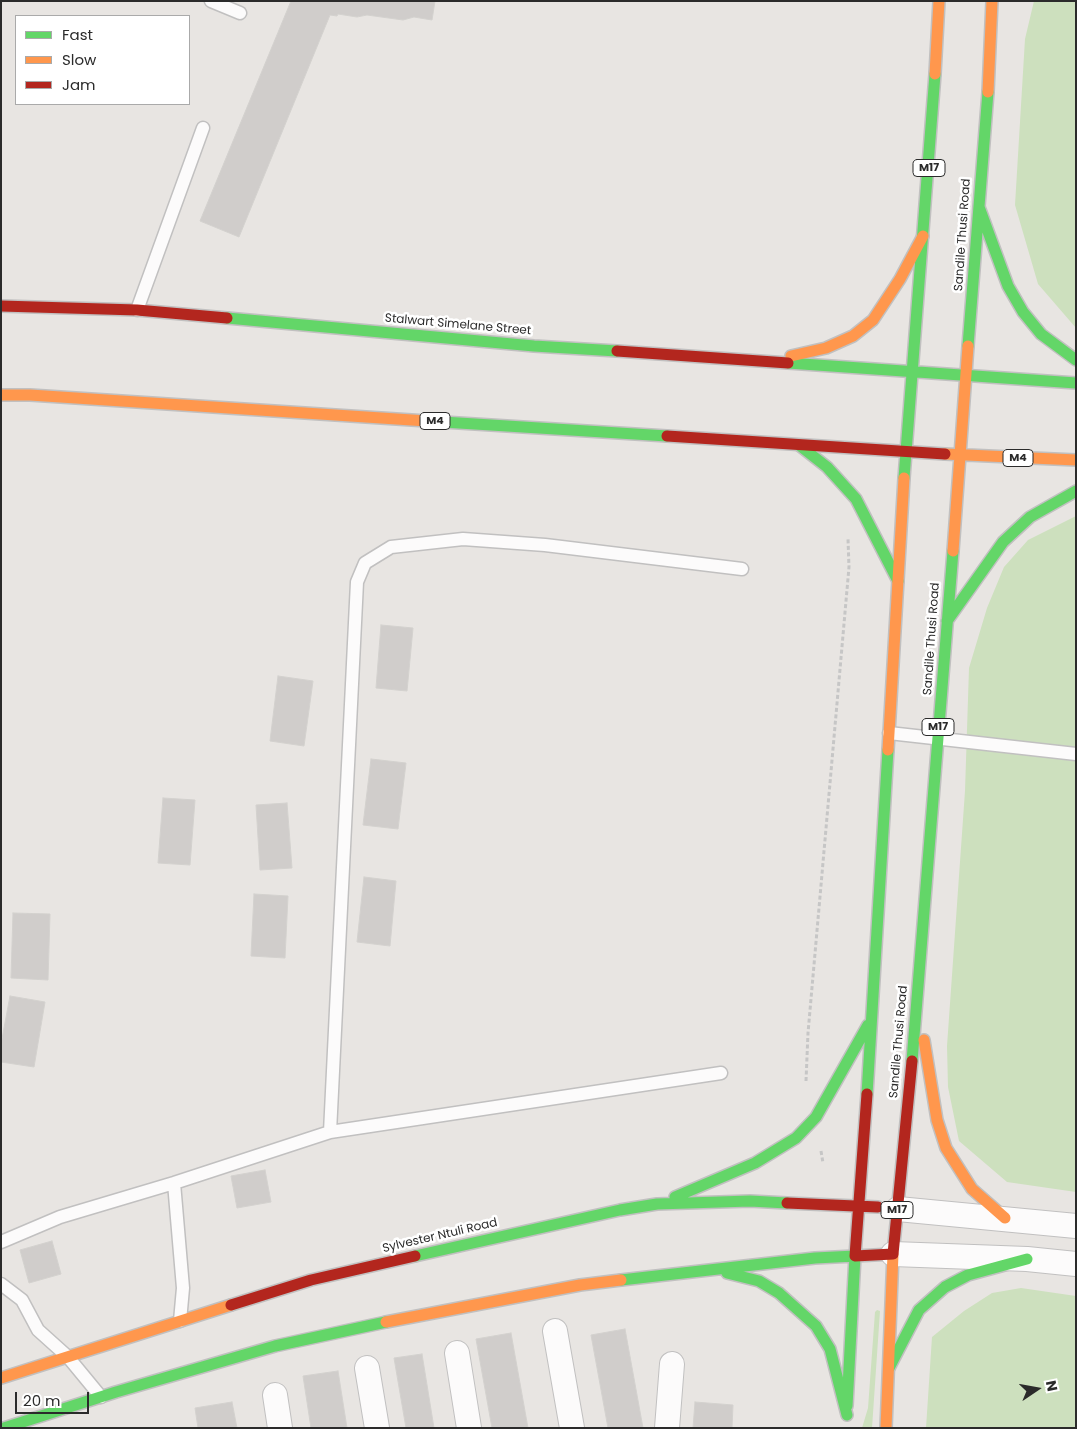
<!DOCTYPE html>
<html>
<head>
<meta charset="utf-8">
<style>
  body { margin:0 }
  #map { position:relative; width:1077px; height:1429px; overflow:hidden; background:#e8e5e2; font-family:Poppins,sans-serif }
  canvas { display:block }
  .frame { position:absolute; inset:0; border:2px solid #2b2b2b; pointer-events:none }
  .legend { position:absolute; left:15px; top:15px; width:175px; height:90px; box-sizing:border-box; background:#fff; border:1px solid #aaa; margin:0; padding:6px 9px; list-style:none; font-size:15px; color:#2b2b2b }
  .legend li { display:flex; align-items:center; gap:10px; height:25px }
  .legend b { width:25px; border:1px solid #aaa }
  .north { position:absolute; left:1012px; top:1364px; width:50px; height:50px; -webkit-text-stroke:4px #fff; paint-order:stroke; rotate:78deg; font-size:14px; font-weight:700; line-height:20px; text-align:center; color:#2b2b2b }
  .north::after { content:''; display:block; margin:auto; width:18px; height:22px; background:#2b2b2b; clip-path:polygon(50% 0,100% 100%,50% 72%,0 100%) }
  .scale { position:absolute; left:15px; top:1392px; width:74px; height:22px; box-sizing:border-box; border:2px solid #2b2b2b; border-top:0; padding-left:6px; font-size:15px; line-height:18px; white-space:nowrap; color:#2b2b2b; -webkit-text-stroke:4px #fff; paint-order:stroke }
</style>
</head>
<body>
<div id="map">
<canvas width="1077" height="1429"></canvas>
<div class="frame"></div>
<ul class="legend">
<li><b style="height:6px;background:#63d668"></b>Fast</li>
<li><b style="height:6px;background:#ff974d"></b>Slow</li>
<li><b style="height:6px;background:#b3261e"></b>Jam</li>
</ul>
<div class="north">N</div>
<div class="scale">20 m</div>
</div>
<script>
const g = document.querySelector('canvas').getContext('2d');
g.lineJoin = 'round';
function paint(path, color) {
  g.fillStyle = color;
  g.fill(path, 'evenodd');
}
function shape(rows) {
  const path = new Path2D();
  for (const r of rows) {
    path.moveTo(r[0], r[1]);
    for (let i = 2; i < r.length; i += 2) path.lineTo(r[i], r[i + 1]);
  }
  return path;
}
function strokePath(path, color, width, dash) {
  g.strokeStyle = color;
  g.lineWidth = width;
  g.lineCap = dash ? 'butt' : 'round';
  g.setLineDash(dash || []);
  g.stroke(path);
}
function write(font, color, halo, rows, align = 'center') {
  g.font = font + ' Poppins,sans-serif';
  g.lineWidth = 5;
  g.setLineDash([]);
  g.textBaseline = 'middle';
  g.strokeStyle = halo;
  g.fillStyle = color;
  for (const [text, x, y, turn = 0] of rows) {
    g.save();
    g.translate(x, y);
    g.rotate((+turn || 0) * Math.PI / 180);
    g.textAlign = isNaN(turn) ? turn : align;
    if (halo) g.strokeText(text, 0, 0);
    g.fillText(text, 0, 0);
    g.restore();
  }
}
const green = shape([
  [1034,1,1076,1,1076,328,1038,284,1015,205,1025,39],
  [1076,516,1076,1192,1007,1182,959,1141,948,1087,947,1046,965,791,969,668,987,608,1004,567,1028,540],
  [1021,1288,1076,1296,1076,1428,926,1428,932,1337,964,1311,992,1293],
  [877,1310,880,1311,872,1428,862,1428,868,1408,875,1312]
]);
const building = shape([
  [291,1,435,1,432,20,414,17,403,20,367,15,357,17,338,14,337,16,330,15,239,237,200,221,291,1],
  [381,625,413,628,407,691,376,688,381,625],
  [278,676,313,681,304,746,270,741,278,676],
  [371,759,406,763,398,829,363,825,371,759],
  [163,798,195,800,190,865,158,863,163,798],
  [287,803,292,868,260,870,256,805,287,803],
  [364,877,396,881,390,946,357,942,364,877],
  [254,894,288,896,285,958,251,956,254,894],
  [13,913,50,914,48,980,11,978,13,913],
  [10,996,45,1002,34,1067,1,1062,1,1044,10,996],
  [265,1170,271,1202,237,1208,231,1176,265,1170],
  [52,1241,61,1274,29,1283,20,1250,52,1241],
  [625,1329,643,1428,608,1428,591,1335,625,1329],
  [511,1333,528,1428,492,1428,476,1339,511,1333],
  [422,1354,434,1428,406,1428,394,1358,422,1354],
  [338,1371,347,1428,311,1428,303,1376,338,1371],
  [232,1402,237,1428,198,1428,195,1408,232,1402],
  [695,1402,733,1405,732,1428,693,1428,695,1402]
]);
const path = shape([
  [806,1081,808,1033,849,567,848,539],
  [821,1151,823,1163]
]);
const lane = shape([
  [211,1,240,13],
  [137,310,203,128],
  [889,733,1076,754],
  [330,1132,357,582,365,563,391,547,463,539,545,545,742,569],
  [174,1183,183,1288,180,1321],
  [1,1242,60,1217,174,1183,330,1132,721,1073],
  [1,1284,22,1300,38,1330,68,1357,101,1397]
]);
const street = shape([
  [898,1209,1076,1226],
  [893,1254,1027,1259,1076,1264],
  [555,1331,572,1428],
  [457,1353,469,1428],
  [367,1368,377,1428],
  [275,1395,280,1428],
  [667,1428,672,1364]
]);
const fast = shape([
  [979,207,1008,286,1023,312,1041,334,1076,360],
  [227,318,534,346,617,351],
  [968,346,988,92],
  [788,363,1076,383],
  [427,421,667,436],
  [799,445,827,467,856,499,898,581],
  [904,478,935,74],
  [947,621,1003,542,1030,517,1076,491],
  [912,1061,953,551],
  [867,1094,888,750],
  [675,1197,755,1163,796,1138,816,1117,868,1025],
  [415,1256,620,1210,657,1204,750,1201,787,1203],
  [727,1273,759,1281,779,1293,816,1326,830,1349,847,1415],
  [621,1280,815,1258,855,1256],
  [889,1368,919,1310,945,1287,968,1275,1027,1259],
  [847,1406,855,1256],
  [4,1428,116,1392,275,1346,386,1322]
]);
const slow = shape([
  [935,74,939,1],
  [988,92,992,1],
  [791,356,826,348,853,336,873,320,900,279,923,236],
  [1,395,30,395,427,421],
  [945,454,1076,460],
  [953,551,968,346],
  [888,750,904,478],
  [924,1040,937,1120,946,1148,972,1189,1005,1218],
  [386,1322,580,1285,621,1280],
  [1,1378,231,1305],
  [886,1428,893,1254]
]);
const jam = shape([
  [1,306,137,310,227,318],
  [617,351,788,363],
  [667,436,945,454],
  [787,1203,878,1207],
  [855,1256,867,1094],
  [855,1256,893,1254,912,1061],
  [231,1305,311,1280,415,1256]
]);
const shields = [
  [929,168,32],
  [435,421,30],
  [1018,458,30],
  [938,727,32],
  [897,1210,32]
];
const shieldNames = [
  ["M17",929,168],
  ["M4",435,421],
  ["M4",1018,458],
  ["M17",938,727],
  ["M17",897,1210]
];
const streetNames = [
  ["Sandile Thusi Road",963,235,-86],
  ["Stalwart Simelane Street",458,325,5],
  ["Sandile Thusi Road",932,639,-86],
  ["Sandile Thusi Road",899,1042,-85],
  ["Sylvester Ntuli Road",440,1236,-13]
];
paint(green, '#cde0be');
paint(building, '#d0cdcb');
strokePath(building, '#d3d1ce', 1);
strokePath(lane, '#c1c0c0', 15);
strokePath(street, '#c1c0c0', 26);
strokePath(fast, '#c1c0c0', 14);
strokePath(slow, '#c1c0c0', 14);
strokePath(jam, '#c1c0c0', 14);
strokePath(path, '#c6c6c6', 3, [4, 2.5]);
strokePath(lane, '#fcfbfb', 12);
strokePath(street, '#fcfbfb', 24);
strokePath(fast, '#63d668', 11);
strokePath(slow, '#ff974d', 11);
strokePath(jam, '#b3261e', 11);
for (const [x, y, w] of shields) {
  const box = new Path2D();
  box.roundRect(x - w / 2, y - 8.5, w, 17, 4);
  g.fillStyle = '#fff';
  g.fill(box);
  strokePath(box, '#2b2b2b', 1);
}
write('bold 11px', '#2b2b2b', null, shieldNames);
write('12px', '#2b2b2b', '#fff', streetNames);
</script>
</body>
</html>
